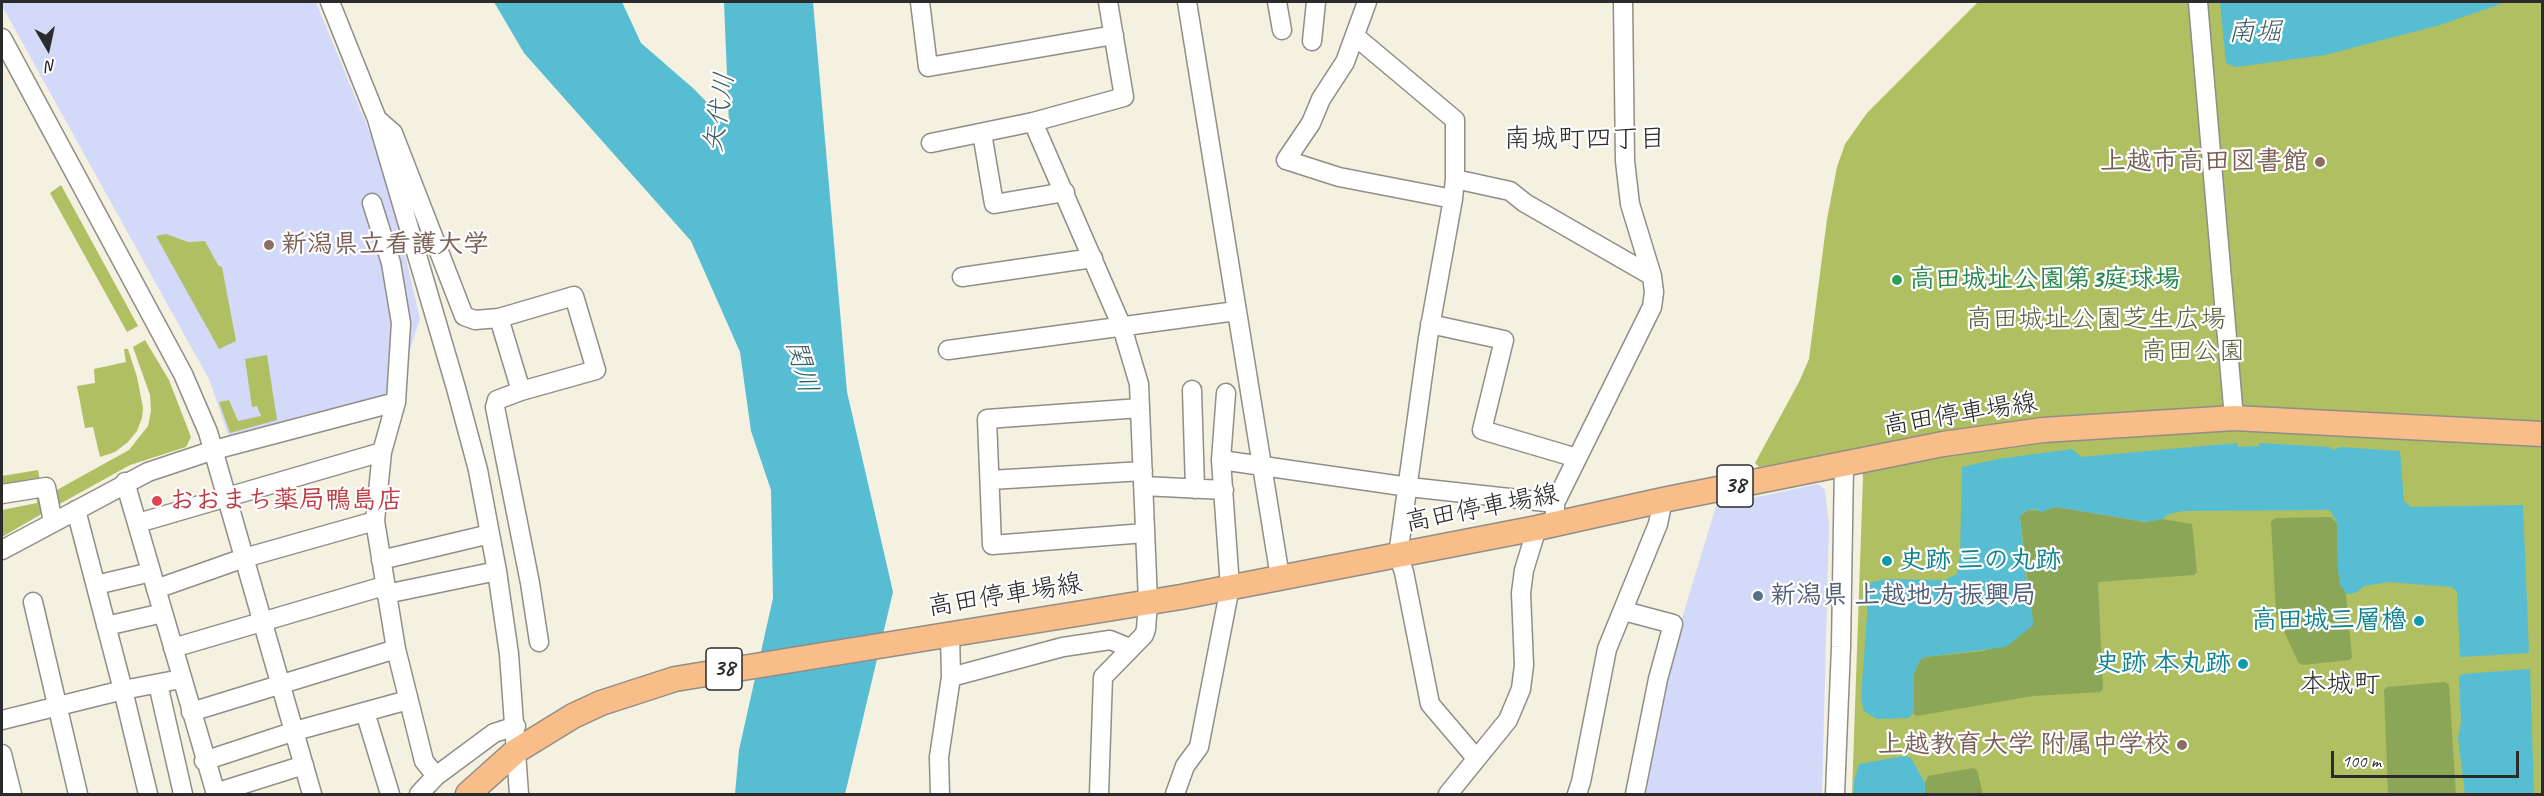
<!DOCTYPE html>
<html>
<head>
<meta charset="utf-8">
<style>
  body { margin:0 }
  #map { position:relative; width:2544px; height:796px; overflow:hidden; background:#f4f1e1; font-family:Caveat,sans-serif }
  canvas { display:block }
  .frame { position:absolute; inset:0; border:3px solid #2b2b2b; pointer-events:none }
  .north { position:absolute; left:18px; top:18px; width:60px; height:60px; -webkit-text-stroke:4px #fff; paint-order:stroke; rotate:171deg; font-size:16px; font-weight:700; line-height:24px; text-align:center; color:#2b2b2b }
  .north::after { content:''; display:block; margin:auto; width:21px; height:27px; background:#2b2b2b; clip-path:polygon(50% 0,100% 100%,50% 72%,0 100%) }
  .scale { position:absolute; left:2331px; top:751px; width:188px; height:27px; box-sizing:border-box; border:3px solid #2b2b2b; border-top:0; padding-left:8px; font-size:18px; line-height:21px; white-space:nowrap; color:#2b2b2b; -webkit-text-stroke:4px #fff; paint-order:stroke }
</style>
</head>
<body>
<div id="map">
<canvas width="2544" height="796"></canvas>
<div class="frame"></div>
<div class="north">N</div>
<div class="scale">100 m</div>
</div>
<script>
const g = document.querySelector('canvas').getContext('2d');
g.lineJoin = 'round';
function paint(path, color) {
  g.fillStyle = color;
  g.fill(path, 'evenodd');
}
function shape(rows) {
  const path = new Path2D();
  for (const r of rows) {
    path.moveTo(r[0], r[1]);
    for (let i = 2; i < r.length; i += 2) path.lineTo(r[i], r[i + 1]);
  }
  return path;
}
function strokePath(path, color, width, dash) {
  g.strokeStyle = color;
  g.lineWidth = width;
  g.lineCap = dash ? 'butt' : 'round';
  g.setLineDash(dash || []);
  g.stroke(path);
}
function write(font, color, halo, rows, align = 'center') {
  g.font = font + ' Caveat,"Klee One",sans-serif';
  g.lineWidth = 4.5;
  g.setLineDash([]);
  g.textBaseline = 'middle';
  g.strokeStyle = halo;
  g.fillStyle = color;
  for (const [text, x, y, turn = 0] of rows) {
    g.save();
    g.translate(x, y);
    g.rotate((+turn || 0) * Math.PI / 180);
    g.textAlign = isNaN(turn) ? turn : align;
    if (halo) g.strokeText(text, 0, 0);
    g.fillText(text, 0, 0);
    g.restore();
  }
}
const built = shape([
  [2,2,316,2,386,172,420,319,394,398,229,438,210,381,2,6],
  [1818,484,1825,490,1829,525,1822,794,1640,794,1667,668,1716,506]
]);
const green = shape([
  [1978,2,2542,2,2542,794,1852,794,1863,477,1857,449,1759,467,1755,463,1799,382,1809,359,1827,219,1837,167,1845,144,1867,113],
  [61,185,138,326,127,332,50,193],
  [166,234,188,242,205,241,218,265,222,267,236,341,219,349,156,236],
  [145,340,169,380,191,437,186,447,130,465,56,506,55,491,129,450,148,426,151,411,150,395,133,347],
  [124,349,128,349,137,377,143,408,142,418,137,431,128,442,115,452,100,457,93,427,85,428,77,386,95,383,94,369,126,362],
  [267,355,277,420,230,433,219,402,229,400,238,421,261,416,257,406,252,407,245,359],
  [38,470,40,480,2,487,2,476],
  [36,494,41,495,45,512,2,537,2,510,37,503]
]);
const forest = shape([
  [2056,507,2144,522,2163,519,2192,524,2197,572,2194,575,2098,582,2103,689,2100,692,2033,696,1917,716,1913,714,1914,674,1920,660,1925,657,1984,651,2033,624,2020,516,2028,510,2044,511],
  [2331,517,2337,523,2338,571,2346,594,2352,657,2350,660,2302,665,2298,662,2276,614,2271,522,2275,518],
  [2445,682,2449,685,2456,794,2388,794,2384,690,2387,687],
  [1973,768,1977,770,1983,794,1925,794,1925,783,1928,776]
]);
const water = shape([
  [494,2,622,2,641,43,694,89,729,125,724,2,813,2,847,392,893,592,845,794,735,794,739,750,773,598,771,490,751,431,740,352,691,241,524,53],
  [2220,2,2506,2,2440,25,2325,55,2236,67,2226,63],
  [2237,443,2238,447,2259,446,2259,443,2329,447,2334,450,2340,447,2400,451,2404,501,2411,507,2523,505,2529,653,2460,657,2457,592,2452,587,2389,582,2364,586,2355,593,2346,594,2340,584,2338,571,2337,523,2330,510,2184,511,2168,514,2163,519,2146,522,2056,507,2041,512,2035,509,2025,511,2020,517,2029,602,2034,622,2032,626,2006,647,1925,657,1920,660,1914,674,1914,711,1909,718,1877,719,1864,711,1861,699,1869,586,1872,582,1888,579,1944,580,1957,574,1960,555,1962,467,1998,459,2072,449,2081,457],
  [2530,669,2534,794,2465,794,2458,738,2461,722,2459,676,2462,674],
  [1905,756,1911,758,1925,783,1925,794,1854,794,1854,781,1859,764]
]);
const minor = shape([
  [330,2,377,119,456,388,478,470,490,534],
  [920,2,928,67,1114,35],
  [1187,2,1280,577],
  [1277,2,1282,30],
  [1367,2,1345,62,1321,99,1311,123,1286,160,1339,177,1453,199],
  [2198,2,2234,418],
  [1355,36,1455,120,1455,179,1453,199,1428,338,1398,555,1404,572,1430,704,1476,758],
  [2,38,183,374,208,432,312,794],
  [1312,41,1316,2],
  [377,119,393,133,464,316,475,320,499,318,574,296,596,370,521,391,499,318],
  [1033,122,1122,327,1139,384,1148,602,1146,629,1144,635,1103,677,1099,794],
  [982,133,994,204,1065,192],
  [931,143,1033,122,1124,97,1108,2],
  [1455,179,1510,191,1525,203,1652,276],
  [372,203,391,263,401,323,396,402,382,452,375,521,396,649,424,761,436,776,494,733,516,726],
  [962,277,1093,258],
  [1430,324,1504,340,1482,430,1577,458],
  [948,350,1236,311],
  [1192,390,1195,489],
  [521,391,497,400,495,407,530,583,539,642],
  [1140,408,987,419,992,545,1145,533],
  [1221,460,1409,487,1555,503],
  [990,480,1143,471],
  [125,482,216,794],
  [1143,486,1224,490],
  [2,494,46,487,53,522],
  [76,510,123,690,181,679],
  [138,523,382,452],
  [1555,524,1555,503,1652,307,1654,292,1652,276,1630,204,1625,161,1623,2],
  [2,550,148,472,214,450,396,402],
  [381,560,490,534,497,571],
  [96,585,151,572],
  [156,589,244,558,375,521],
  [386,594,497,571,509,654,519,794],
  [33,602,78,794],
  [1624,611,1673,624,1658,679,1635,794],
  [106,626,163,613],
  [173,648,384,586],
  [951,677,1063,647,1110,640,1130,648],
  [158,684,183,794],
  [191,712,396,649],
  [365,712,390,794],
  [2,720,123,690,148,794],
  [2,754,12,794],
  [204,761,295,731,408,700],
  [215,793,304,765],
  [419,794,436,776],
  [940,794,939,757,951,677,950,634],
  [1175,794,1185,766,1199,747,1230,587,1221,460,1226,393],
  [1448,794,1508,720,1521,689,1524,665,1521,593,1524,570,1537,528],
  [1577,794,1581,782,1607,649,1658,524,1663,500],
  [1835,794,1841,647,1844,464]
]);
const major = shape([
  [468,794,516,751,573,716,601,703,675,679,1181,597,1537,528,1663,500,1943,444,2043,430,2234,418,2542,434]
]);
const markers = [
  [2320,162,6,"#8d6e63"],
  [269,245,6,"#8d6e63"],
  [1897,280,6,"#2e9e5b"],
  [157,501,6,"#e0444e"],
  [1887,561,6,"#0f9aa8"],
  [1758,596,6,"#5c6f8a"],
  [2419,621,6,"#0f9aa8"],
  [2243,664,6,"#0f9aa8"],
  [2182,745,6,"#8d6e63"]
];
const shields = [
  [1735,486,36],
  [724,669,36]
];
const shieldNames = [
  ["38",1735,486],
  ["38",724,669]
];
const educationNames = [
  ["上越市高田図書館",2308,162],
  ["新潟県立看護大学",281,245,"left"],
  ["上越教育大学 附属中学校",2170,745]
];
const leisureNames = [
  ["高田城址公園第3庭球場",1909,280]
];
const parkNames = [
  ["高田城址公園芝生広場",2096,320],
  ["高田公園",2193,352]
];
const streetNames = [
  ["高田停車場線",1960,415,-9],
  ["高田停車場線",1482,509,-11],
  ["高田停車場線",1005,596,-9]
];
const healthNames = [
  ["おおまち薬局鴨島店",169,501]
];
const cultureNames = [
  ["史跡 三の丸跡",1899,561,"left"],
  ["高田城三層櫓",2407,621],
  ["史跡 本丸跡",2231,664]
];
const serviceNames = [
  ["新潟県 上越地方振興局",1770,596]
];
const waterNames = [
  ["南堀",2255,33],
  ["矢代川",720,113,-81],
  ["関川",801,367,75]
];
const neighbourhoodNames = [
  ["南城町四丁目",1585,140],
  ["本城町",2340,685]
];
paint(built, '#d2d9f9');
paint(green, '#b0bf61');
paint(forest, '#8ca657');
paint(water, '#56bdd3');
strokePath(minor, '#908e86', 21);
strokePath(major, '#908e86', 27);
strokePath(minor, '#fff', 18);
strokePath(major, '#f8bd89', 24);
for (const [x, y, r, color] of markers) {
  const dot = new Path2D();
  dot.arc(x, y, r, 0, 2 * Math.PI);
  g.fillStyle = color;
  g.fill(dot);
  strokePath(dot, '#fff', 2);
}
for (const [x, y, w] of shields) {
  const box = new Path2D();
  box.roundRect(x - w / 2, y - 21, w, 42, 4.5);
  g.fillStyle = '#fff';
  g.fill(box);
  strokePath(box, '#2b2b2b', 1.5);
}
write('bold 24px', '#2b2b2b', null, shieldNames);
write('bold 26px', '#785e54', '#fff', educationNames, 'right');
write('bold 26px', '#27864d', '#fff', leisureNames, 'left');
write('26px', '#5a5f3e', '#fff', parkNames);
write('26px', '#2b2b2b', '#fff', streetNames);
write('bold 26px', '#be3a42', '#fff', healthNames, 'left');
write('bold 26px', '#0d838f', '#fff', cultureNames, 'right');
write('bold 26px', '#4e5e75', '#fff', serviceNames, 'left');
write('italic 27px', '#3a5e66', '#fff', waterNames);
write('27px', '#2b2b2b', '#fff', neighbourhoodNames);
</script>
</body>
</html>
